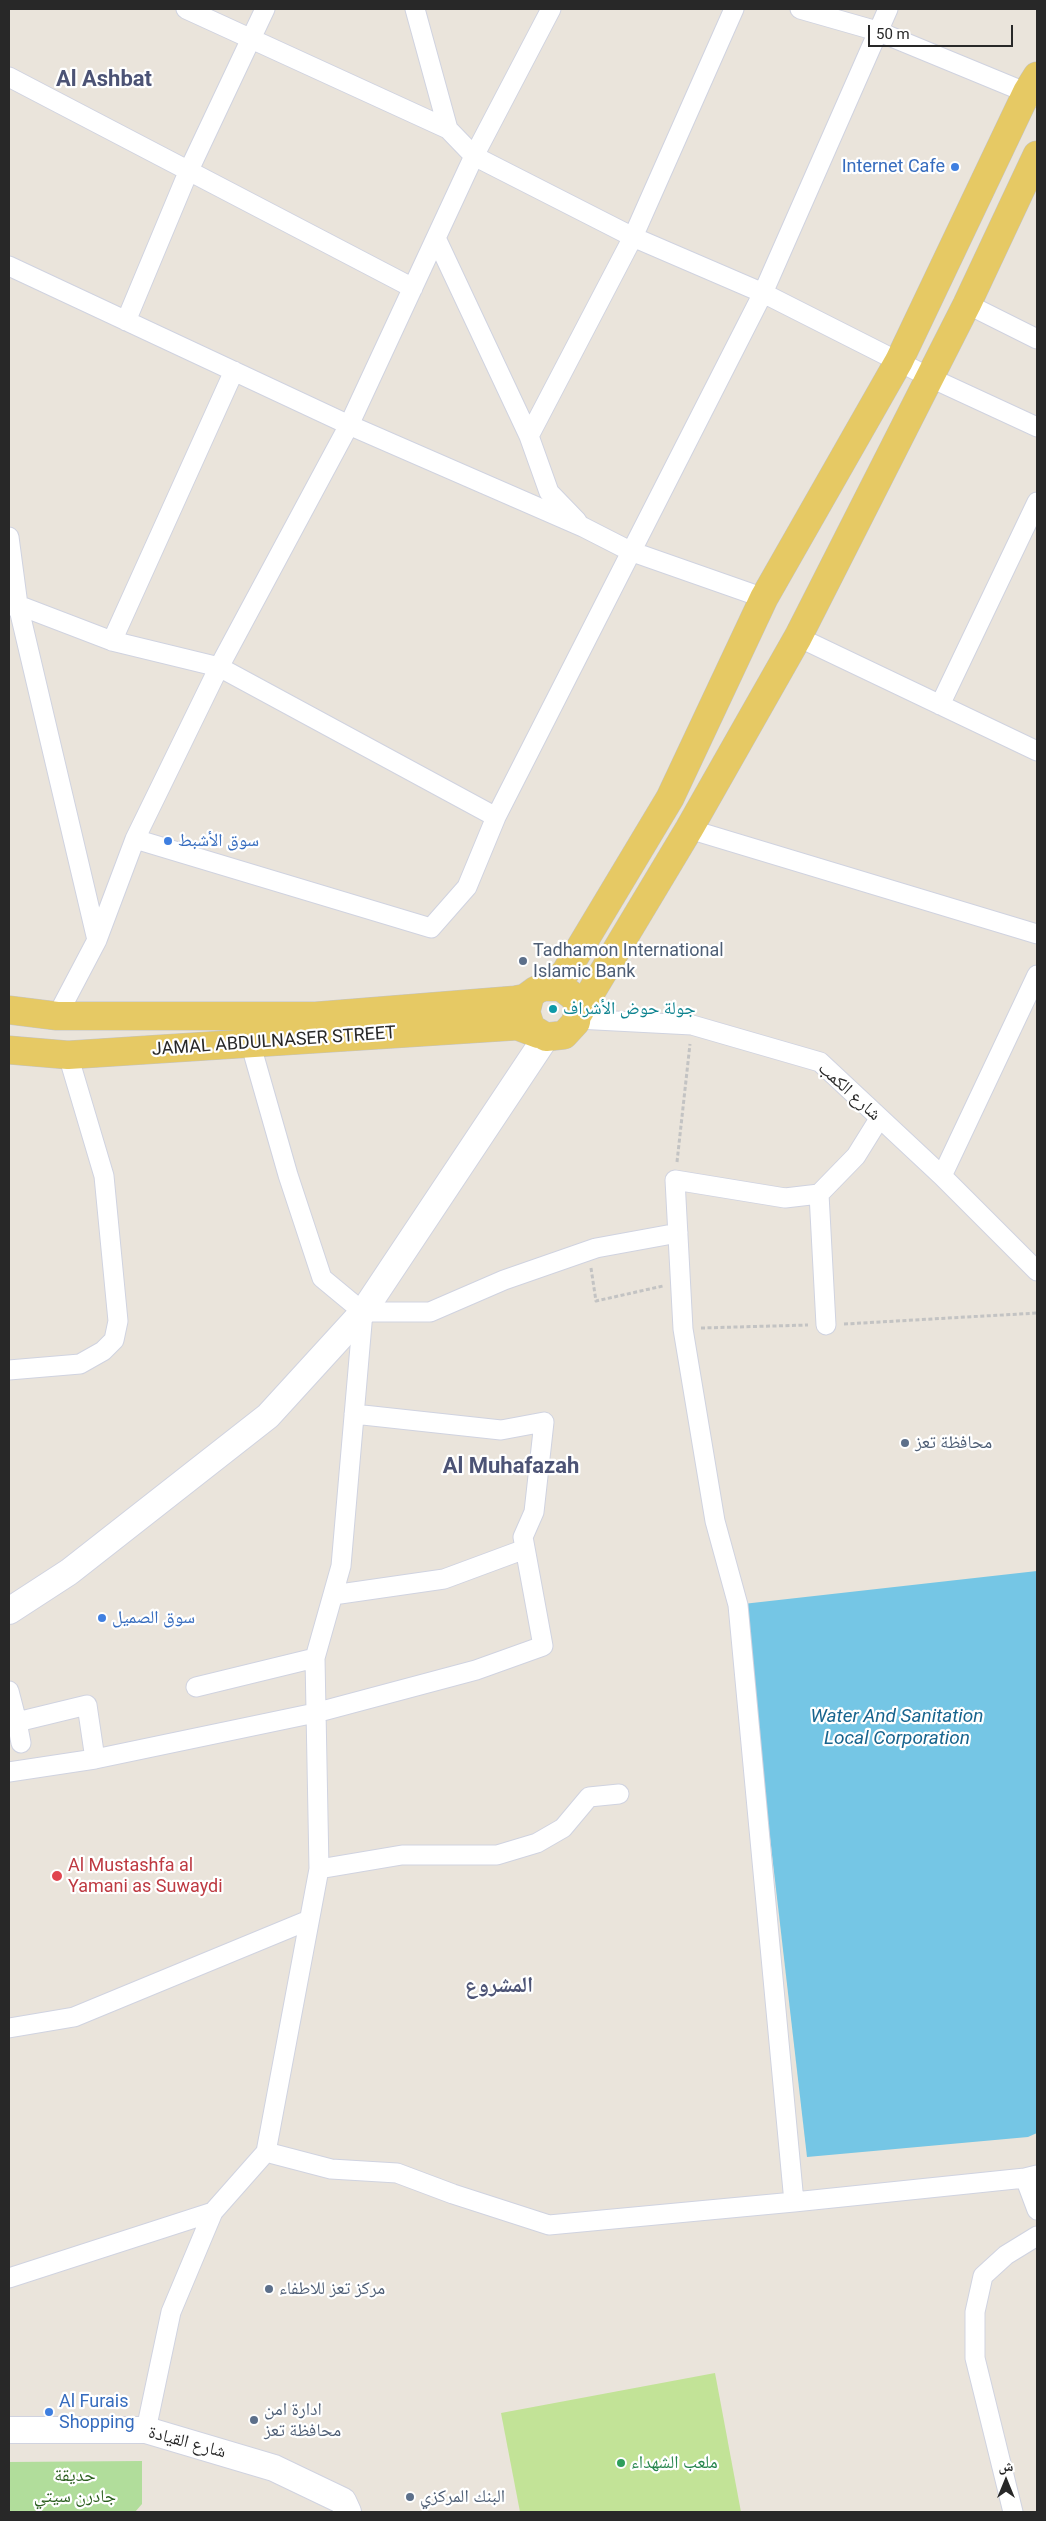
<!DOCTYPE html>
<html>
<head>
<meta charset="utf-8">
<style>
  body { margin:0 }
  #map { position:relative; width:1046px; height:2521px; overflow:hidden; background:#eae4db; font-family:Roboto,"Noto Naskh Arabic",sans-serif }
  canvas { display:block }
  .frame { position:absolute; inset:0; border:10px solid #282828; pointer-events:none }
  .north { position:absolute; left:981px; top:2456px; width:50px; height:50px; -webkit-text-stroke:4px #fff; paint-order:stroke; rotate:0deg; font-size:14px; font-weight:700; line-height:20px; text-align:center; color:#282828 }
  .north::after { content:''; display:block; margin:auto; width:18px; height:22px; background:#282828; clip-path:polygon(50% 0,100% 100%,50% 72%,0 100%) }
  .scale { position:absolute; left:868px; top:25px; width:145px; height:22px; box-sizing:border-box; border:2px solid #282828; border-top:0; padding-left:6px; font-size:15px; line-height:18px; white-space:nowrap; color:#282828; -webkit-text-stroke:4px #fff; paint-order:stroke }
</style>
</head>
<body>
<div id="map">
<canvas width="1046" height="2521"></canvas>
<div class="frame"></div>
<div class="north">ش</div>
<div class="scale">50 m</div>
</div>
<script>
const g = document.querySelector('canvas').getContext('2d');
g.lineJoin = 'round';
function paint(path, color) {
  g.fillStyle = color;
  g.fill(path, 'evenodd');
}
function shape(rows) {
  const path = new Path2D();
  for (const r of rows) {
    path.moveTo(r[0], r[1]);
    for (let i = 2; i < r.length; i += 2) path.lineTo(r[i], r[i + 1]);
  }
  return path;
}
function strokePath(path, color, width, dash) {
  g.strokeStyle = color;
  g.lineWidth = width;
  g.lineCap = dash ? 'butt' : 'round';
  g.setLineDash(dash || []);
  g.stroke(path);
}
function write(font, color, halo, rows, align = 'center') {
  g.font = font + ' Roboto,"Noto Naskh Arabic",sans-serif';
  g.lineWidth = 4.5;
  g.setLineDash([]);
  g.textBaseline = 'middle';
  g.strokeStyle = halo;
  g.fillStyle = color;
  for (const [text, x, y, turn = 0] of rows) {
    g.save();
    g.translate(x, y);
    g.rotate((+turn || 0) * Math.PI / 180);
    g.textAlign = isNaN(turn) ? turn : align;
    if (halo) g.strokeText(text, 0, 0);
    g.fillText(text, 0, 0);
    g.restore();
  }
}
const green = shape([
  [142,2461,142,2504,135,2512,9,2512,9,2462]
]);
const pitch = shape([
  [715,2373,741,2512,520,2512,501,2413]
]);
const water = shape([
  [1037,1571,1037,2133,1028,2137,807,2157,743,1604]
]);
const path = shape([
  [677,1162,690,1044],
  [591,1268,596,1301,663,1286],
  [844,1324,1037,1313],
  [701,1328,808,1325]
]);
const street = shape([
  [186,9,448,129,474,156,633,237,763,293,931,378,1037,427],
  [415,9,448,129],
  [800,9,877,31,1037,97],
  [9,77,413,288],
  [436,238,529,436,549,492,577,521],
  [9,266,349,425,583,527,630,551,764,598],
  [967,304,1037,339],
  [126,321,189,170,265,9],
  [529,436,633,237,734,9],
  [9,537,18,605,97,940],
  [9,606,18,605,112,641,219,667,496,817],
  [798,637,1037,751],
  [112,641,234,371],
  [940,705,1037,502],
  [689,829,1037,934],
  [135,839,431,928,467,887,496,817,763,293,888,9],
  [57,1016,97,940,135,839,219,667,349,425,474,156,551,9],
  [577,1019,692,1025,820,1062,942,1176,1037,1271],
  [250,1042,288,1175,322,1278,363,1312,430,1312,504,1280,596,1248,678,1233],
  [942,1176,1037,975],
  [819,1194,826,1325],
  [9,1370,80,1364,103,1351,114,1340,118,1321,104,1176,68,1055],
  [333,1595,444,1579,525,1549],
  [196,1687,315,1658],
  [9,1691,17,1722,87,1705,95,1759],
  [17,1722,21,1743],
  [9,1772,95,1759,315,1713,476,1670,543,1646,523,1537,534,1512,544,1422,501,1430,354,1414],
  [319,1869,402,1855,497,1855,537,1843,563,1828,589,1797,619,1794],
  [9,2028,74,2017,309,1920],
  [266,2152,331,2169,397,2173,453,2194,549,2225,794,2202,1025,2178,1037,2175],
  [1025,2178,1037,2210],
  [794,2202,738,1605,715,1521,683,1329,675,1180,785,1198,819,1194,856,1156,879,1119],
  [9,2278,213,2212],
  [146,2430,171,2312,213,2212,266,2152,319,1869,315,1658,341,1566,363,1312],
  [1013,2512,975,2358,975,2312,983,2276,1006,2255,1037,2236]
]);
const secondary = shape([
  [9,1611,69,1572,268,1416,363,1312,546,1037],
  [9,2430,146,2430,274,2468,343,2501,348,2512]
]);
const primary = shape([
  [544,987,561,987,574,997,578,1005,576,1022,564,1035,546,1037,531,1028,526,1012,530,996,536,990,544,987,555,981,565,973,670,798,764,598,899,361,1027,92,1037,76],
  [9,1010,57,1016,316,1016,515,1000,525,998,536,990],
  [578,1014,689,829,798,637,967,304,1037,155],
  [9,1050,68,1055,517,1026,538,1034]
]);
const markers = [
  [955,167,5,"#3f7fe0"],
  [168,841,5,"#3f7fe0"],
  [523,961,5,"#5c6f8a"],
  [553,1009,5,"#0f9aa8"],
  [905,1443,5,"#5c6f8a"],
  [102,1618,5,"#3f7fe0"],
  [57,1876,6,"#e0444e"],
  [269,2289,5,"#5c6f8a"],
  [49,2412,5,"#3f7fe0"],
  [254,2420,5,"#5c6f8a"],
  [621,2463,5,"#2e9e5b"],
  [410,2497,5,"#5c6f8a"]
];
const shopNames = [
  ["Internet Cafe",945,167,"right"],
  ["سوق الأشبط",178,841],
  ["سوق الصميل",112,1618],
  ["Al Furais",59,2402],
  ["Shopping",59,2423]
];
const serviceNames = [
  ["Tadhamon International",533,951],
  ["Islamic Bank",533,972],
  ["محافظة تعز",915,1443],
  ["مركز تعز للاطفاء",279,2289],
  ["ادارة امن",264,2410],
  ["محافظة تعز",264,2431],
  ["البنك المركزي",420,2497]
];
const cultureNames = [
  ["جولة حوض الأشراف",563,1009]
];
const streetNames = [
  ["JAMAL ABDULNASER STREET",274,1042,-4],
  ["شارع الكمب",849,1092,42],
  ["شارع القيادة",187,2443,15]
];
const healthNames = [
  ["Al Mustashfa al",68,1866],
  ["Yamani as Suwaydi",68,1887]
];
const leisureNames = [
  ["ملعب الشهداء",631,2463]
];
const parkNames = [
  ["حديقة",75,2476],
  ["جادرن سيتي",75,2497]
];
const waterNames = [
  ["Water And Sanitation",897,1717],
  ["Local Corporation",897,1739]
];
const districtNames = [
  ["Al Ashbat",104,80],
  ["Al Muhafazah",511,1467],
  ["المشروع",499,1986]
];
paint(green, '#b1dd9b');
paint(pitch, '#c2e397');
paint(water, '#75c6e5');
strokePath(street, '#d0d3e0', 21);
strokePath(secondary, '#d0d3e0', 28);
strokePath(primary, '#c3c3c3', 29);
strokePath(path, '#c3c3c3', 3, [4, 2.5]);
strokePath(street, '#fff', 19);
strokePath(secondary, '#fff', 26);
strokePath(primary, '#e6c964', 28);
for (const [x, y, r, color] of markers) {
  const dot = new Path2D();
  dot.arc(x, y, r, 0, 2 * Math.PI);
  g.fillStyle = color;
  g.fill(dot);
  strokePath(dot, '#fff', 2);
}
write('18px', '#366cbe', '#fff', shopNames, 'left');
write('18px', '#4e5e75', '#fff', serviceNames, 'left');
write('18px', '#0d838f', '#fff', cultureNames, 'left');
write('18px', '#282828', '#fff', streetNames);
write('18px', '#be3a42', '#fff', healthNames, 'left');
write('18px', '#27864d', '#fff', leisureNames, 'left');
write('18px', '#2b5f1f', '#fff', parkNames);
write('italic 19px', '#17648e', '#fff', waterNames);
write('bold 22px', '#4c5375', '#fff', districtNames);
</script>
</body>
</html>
